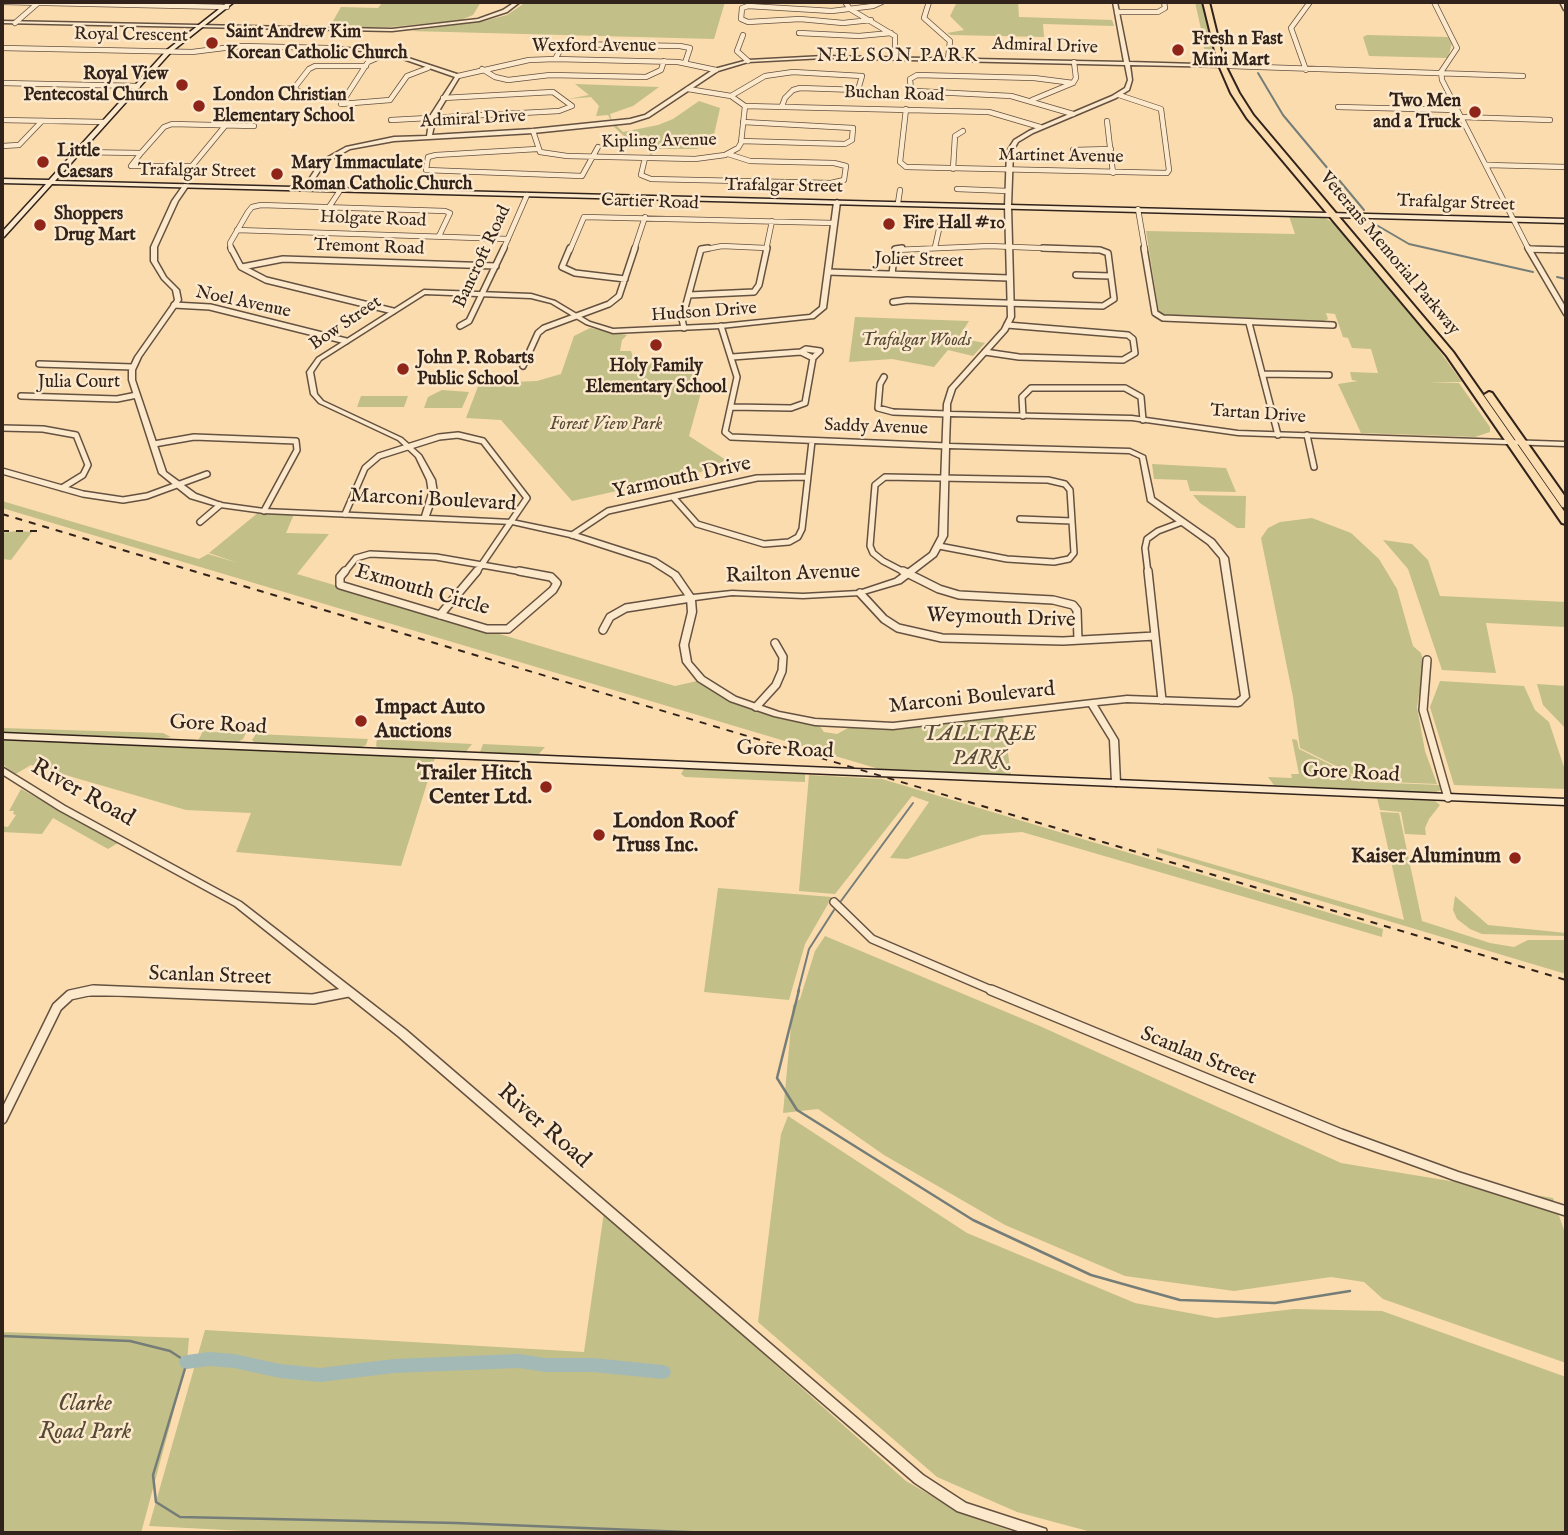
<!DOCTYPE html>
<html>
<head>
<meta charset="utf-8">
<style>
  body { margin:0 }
  #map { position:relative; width:1568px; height:1535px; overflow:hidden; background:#fbdcaf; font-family:"IM FELL English",serif }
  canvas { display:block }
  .frame { position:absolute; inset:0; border:4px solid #31231b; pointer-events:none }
</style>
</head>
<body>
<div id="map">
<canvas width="1568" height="1535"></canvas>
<div class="frame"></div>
</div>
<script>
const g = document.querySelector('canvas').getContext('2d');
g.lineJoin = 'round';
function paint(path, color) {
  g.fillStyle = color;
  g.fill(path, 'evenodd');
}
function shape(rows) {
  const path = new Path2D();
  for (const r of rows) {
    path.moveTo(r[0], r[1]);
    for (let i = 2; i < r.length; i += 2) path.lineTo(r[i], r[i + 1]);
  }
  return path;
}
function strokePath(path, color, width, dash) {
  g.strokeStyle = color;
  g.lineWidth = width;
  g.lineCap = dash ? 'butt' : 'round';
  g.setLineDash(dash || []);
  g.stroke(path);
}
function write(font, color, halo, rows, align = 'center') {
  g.font = font + ' "IM FELL English",serif';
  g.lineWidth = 5;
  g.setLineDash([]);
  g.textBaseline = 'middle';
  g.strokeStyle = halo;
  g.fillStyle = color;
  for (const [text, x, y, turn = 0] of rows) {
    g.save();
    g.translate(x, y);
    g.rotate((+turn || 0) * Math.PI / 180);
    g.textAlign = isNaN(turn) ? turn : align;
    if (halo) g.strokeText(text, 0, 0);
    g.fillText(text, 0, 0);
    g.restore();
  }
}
const green = shape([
  [383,2,481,2,473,15,461,20,391,27,329,28,341,7,378,8],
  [526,2,725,2,714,39,410,31,484,21,507,15],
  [957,2,1018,2,1019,17,1112,20,1114,26,1043,24,1044,37,951,35,947,33,964,30,950,16],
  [1195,2,1202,2,1215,60,1213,64,1196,63,1206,63,1202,51,1205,51,1203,45,1200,44,1200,38,1203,38],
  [1367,35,1448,37,1452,43,1448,58,1369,56,1363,37],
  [575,84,659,87,633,106,610,114,612,122,608,115,596,116,599,106,591,97,568,99,589,95],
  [699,101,720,108,712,144,696,149,655,149,651,157,649,157,651,149,637,148,613,126,616,125,623,132,658,125,673,119],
  [1289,216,1325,218,1338,226,1415,317,1462,382,1428,382,1459,383,1490,427,1490,432,1475,437,1361,433,1338,384,1358,381,1352,380,1350,372,1378,373,1371,349,1352,348,1348,338,1343,337,1335,314,1326,313,1328,319,1321,323,1165,317,1159,313,1146,231,1295,234],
  [855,317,969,321,958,338,985,343,973,356,948,350,934,367,892,359,849,362],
  [590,328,627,335,622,340,620,351,631,351,635,364,694,359,702,389,689,436,726,460,701,472,572,501,501,420,466,418,482,376,513,382,537,381,561,374,574,336],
  [442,390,469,392,462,408,424,408,428,397],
  [361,396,408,396,404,407,357,407],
  [1152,464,1226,468,1236,492,1190,491,1187,480,1154,479],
  [1193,495,1246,496,1245,528,1237,528,1200,503],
  [2,501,199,559,208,554,238,563,209,553,259,512,294,514,286,533,329,534,297,574,675,686,697,681,740,705,793,721,819,725,824,732,837,734,848,728,921,727,1003,717,1011,775,889,772,2,508],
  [1312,518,1351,533,1379,559,1397,589,1413,646,1421,653,1424,666,1417,707,1425,751,1437,784,1366,781,1300,748,1293,697,1261,538,1268,528,1280,522],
  [16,531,32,532,11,560,2,559,2,533],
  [1383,540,1412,544,1428,560,1440,596,1566,602,1566,627,1486,623,1496,673,1442,670,1408,569],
  [1440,681,1524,686,1535,710,1549,722,1566,773,1566,789,1454,785,1430,707],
  [1537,684,1566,686,1566,729,1543,705],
  [209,719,213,719,209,732,246,733,243,739,236,743,198,741],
  [2,728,163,733,171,737,157,739,2,733],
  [256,734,368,739,366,745,359,748,256,744,252,740],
  [377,739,472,744,465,753,380,749,376,746],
  [1292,739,1297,740,1299,749,1366,782,1441,785,1441,790,1434,793,1274,785,1268,777,1292,778,1291,774,1299,774],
  [2,740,435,758,401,866,236,852,251,813,186,810,31,765,14,775,2,763],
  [483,744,545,747,537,756,485,754,480,752],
  [684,769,805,774,805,782,685,777,681,774],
  [809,775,882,779,1383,929,1382,937,1022,832,982,835,907,859,890,858,929,802,912,796,835,894,799,891],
  [21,789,118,843,108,849,53,818,42,834,2,832,2,826,8,827,16,815,13,814,14,811,9,811],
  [1377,798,1435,801,1440,805,1429,819,1425,828,1426,835,1405,834,1401,812,1380,810],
  [1380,812,1399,813,1422,921,1490,943,1514,947,1528,940,1566,940,1566,974,1157,852,1157,848,1404,920],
  [718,888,832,897,805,944,789,1000,704,992],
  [1455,896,1488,925,1566,933,1566,936,1482,934,1470,929,1457,919,1453,910],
  [825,936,1042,1027,1341,1163,1553,1198,1566,1236,1566,1363,1383,1299,1364,1282,1331,1277,1234,1291,1125,1276,1005,1225,884,1155,818,1109,783,1113,793,1005,800,999,815,951],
  [788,1116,967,1233,1135,1303,1216,1318,1294,1309,1382,1311,1566,1377,1566,1533,1095,1533,1017,1512,937,1477,758,1322,781,1134],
  [604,1212,906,1481,963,1514,1017,1533,283,1533,149,1526,205,1330,584,1352],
  [2,1332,189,1338,187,1362,141,1533,2,1533]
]);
const streamFar1 = shape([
  [1258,73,1283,115,1334,176],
  [1334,174,1364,210],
  [1373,223,1409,244,1533,272],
  [1557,277,1566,279],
  [841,901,913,803],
  [798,992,809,949,834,910]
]);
const stream = shape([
  [799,990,777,1078,797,1110,973,1220,1091,1275,1180,1300,1275,1303,1350,1291],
  [2,1336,130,1341,170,1351,187,1362,153,1475,156,1502,180,1517,456,1523,712,1533]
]);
const river = shape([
  [209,1352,234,1354,280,1364,320,1368,394,1359,519,1354,545,1358,593,1358,663,1365,669,1367,671,1372,669,1377,663,1379,593,1372,545,1372,519,1368,394,1373,320,1382,280,1378,234,1368,209,1366,187,1369,181,1367,179,1362,181,1357,187,1355,209,1352]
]);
const minorFar3 = shape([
  [2,2,227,7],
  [845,2,850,9,895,36,895,58],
  [929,2,924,18,950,41,948,59],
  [1434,2,1457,48,1441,72,1442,80,1529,250],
  [1117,12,1158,12,1165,8,1164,2],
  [871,20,843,23,800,19,748,22,741,19,742,8,748,6,832,11,873,6,882,2],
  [15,23,38,3],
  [799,33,859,36,891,33],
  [743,35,737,51,748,61],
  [2,48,192,52,240,46,328,48],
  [391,52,368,62,341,104,390,100,407,76,428,68],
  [555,59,564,44,680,46,690,48,685,63],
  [1230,66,1523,76],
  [482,69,495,77,508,80,550,75,646,77,661,70,664,61],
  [1306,70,1291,28,1310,2],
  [458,76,529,60,555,59,678,62,716,70],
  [2,83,138,86],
  [1073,83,1034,78,917,75,910,79,911,90,915,91,1011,96,1073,114],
  [347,94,304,93,297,91,295,87,309,69,315,66,366,66],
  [731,96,765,76,793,72,862,76,858,90,800,88,793,90,785,98,782,106],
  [1032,100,1073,83,1076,78,1074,62],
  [745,106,989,112,1040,127],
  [1338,107,1457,110],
  [906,109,900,162,906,167,1167,173,1169,170,1161,109,1119,95],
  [1461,117,1550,120],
  [2,120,104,122],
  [391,120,559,111,572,106,553,92,443,98],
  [1107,121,1113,173],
  [533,131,540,152,567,156,695,159,725,155,738,148,741,143,745,106,731,96,688,89],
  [741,141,845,144,852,140,853,128,743,122],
  [2,146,19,145,42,121],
  [537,149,436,155,428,157,426,170,582,176,598,147],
  [1073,150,1111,149],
  [77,152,141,153,164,127,172,124,254,126],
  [141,153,131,166,192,166,225,126],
  [645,158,641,175,651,179,831,183,844,180,846,166,834,163,750,161,728,154],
  [1487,165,1566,167],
  [953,169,955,136,963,131],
  [957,189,1008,191],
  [898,203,900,190],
  [329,207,341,189],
  [1138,209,1145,250],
  [237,230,508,239],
  [935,247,940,225],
  [1530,249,1555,250],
  [231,250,230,243,248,212,252,207,261,205,445,211,450,213,439,236],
  [503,250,527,195],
  [570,250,584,217,834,223],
  [634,250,645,217],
  [701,250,722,246,766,248],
  [766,250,772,221],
  [895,250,989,246,1091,250]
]);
const minorFar2 = shape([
  [231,248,241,267,266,280,393,311],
  [570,248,562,267,575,273,625,279],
  [1144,248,1155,313,1163,318,1333,325],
  [1528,248,1566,313],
  [1530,249,1566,250],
  [242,267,283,259,496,266],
  [828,272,1009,278],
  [892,274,895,249,902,248],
  [1076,275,1111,276],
  [689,295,754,292,759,285,767,248],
  [893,302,907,300,1103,306,1114,299,1108,253,1100,250,1043,248],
  [174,305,210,307,346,341],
  [1249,323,1278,435],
  [460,326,469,321,504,248],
  [721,326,737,377,725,432,731,437,947,446],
  [684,328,682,319,701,249,708,248],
  [801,352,806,349,820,351,813,358],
  [985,352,1019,357,1123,360,1135,353,1133,339,1128,335,1007,325],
  [732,357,801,352,813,358,805,403,791,408,732,407],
  [39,364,133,367],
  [523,366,538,333,544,328,609,304,619,296,635,248],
  [1262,374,1329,375],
  [884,377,880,384,878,408,893,412,947,414],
  [21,396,117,399,137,395],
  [1023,416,1022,397,1031,388,1125,388,1141,397,1143,420],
  [2,428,43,429,76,435,88,465,83,475,62,488],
  [1307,435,1314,467],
  [154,444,194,437,296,441,297,450,264,511],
  [2,471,83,494,123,500,147,496,207,474],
  [673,497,697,524,764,544,789,542,798,537,802,529,812,441],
  [345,514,365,468,379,456,439,437,458,435,483,441,527,498,476,573],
  [1020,519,1072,521],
  [200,522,220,505],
  [572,535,608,511,757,478,807,477],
  [344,573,356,558,370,554,436,557,528,573],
  [906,573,883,561,873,553,870,546,875,485,885,477,1048,480,1065,484,1070,490,1074,553,1069,559,1054,562,1007,559,939,546],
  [1148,573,1145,548,1147,539,1158,531,1182,522]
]);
const minorFar1 = shape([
  [345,571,340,577,340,585,487,629,508,629,553,590,557,583,551,577,519,571],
  [903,571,939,589,959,595,1053,600,1073,605,1077,610,1078,640],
  [1148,571,1162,700],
  [860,593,884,619,898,628,942,638,1063,641,1155,636],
  [440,615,477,571],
  [603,630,610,617,626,608,691,598],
  [1427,660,1423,710,1448,798],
  [756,707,776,685,782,671,783,657,775,643],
  [834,902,872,939,996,992],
  [85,992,137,992]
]);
const minor = shape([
  [94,990,313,999,348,992],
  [991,990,1341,1134,1456,1176,1566,1211],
  [2,1119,57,1007,70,995,93,990]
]);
const tertiary = shape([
  [515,2,520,2,507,12,479,21,392,31,2,23,2,21,392,29,478,19,503,10,515,2],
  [1113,2,1117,2,1129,62,1230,65,1232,66,1230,67,1130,65,1132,80,1129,90,1116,98,1033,133,1018,142,1013,151,1011,206,1014,317,1007,331,955,389,950,404,950,412,1132,416,1238,431,1566,442,1566,446,1238,435,1132,420,950,416,949,444,1130,449,1145,456,1154,498,1214,540,1228,558,1249,697,1241,705,1238,706,1127,702,1097,705,1118,740,1120,783,1119,785,1116,786,1112,783,1110,740,1089,706,893,729,815,725,774,716,730,701,698,681,683,662,680,645,688,612,687,598,672,577,650,563,570,537,512,524,264,513,220,507,190,498,159,473,129,380,129,370,135,357,175,300,173,290,162,279,151,261,151,247,172,201,184,184,189,185,178,201,157,247,157,261,166,277,179,290,181,300,141,357,135,370,135,380,166,472,196,494,221,503,264,509,422,516,429,493,427,480,416,457,398,440,319,403,311,394,307,372,317,358,424,290,531,294,555,301,590,322,613,329,721,324,810,315,820,307,834,202,837,200,840,202,826,308,814,318,721,328,613,333,586,324,551,303,531,298,425,294,321,360,313,372,317,394,323,401,402,438,421,455,435,480,437,493,429,516,512,520,575,533,656,559,678,573,693,595,732,591,803,594,859,591,895,579,930,553,939,536,944,404,949,388,1002,329,1008,317,1005,206,1007,151,1014,140,1029,131,1112,96,1125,88,1128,80,1125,65,824,58,748,62,718,71,649,117,630,123,533,133,394,141,350,149,325,163,308,189,306,190,303,188,321,161,346,147,394,137,427,136,430,116,455,77,383,52,328,49,326,48,328,47,384,50,460,75,460,76,436,116,432,135,533,129,630,119,645,115,714,69,748,60,824,56,1124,62,1113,2],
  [949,448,1129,453,1140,458,1148,501,1208,544,1220,558,1241,696,1236,700,1127,696,893,723,815,719,779,712,736,697,704,677,691,662,688,645,696,612,695,600,732,595,803,598,860,595,901,583,936,556,947,536,949,448],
  [1560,2,1564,2,1566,5,1566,10,1564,10,1560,2],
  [2,767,65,806,241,902,406,1030,923,1475,966,1503,1046,1529,1047,1533,1024,1533,957,1511,915,1483,398,1036,235,906,59,810,2,774,2,767]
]);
const secondary = shape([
  [228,2,234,2,171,52,55,181,1566,219,1566,223,52,184,4,237,2,238,2,232,46,184,2,183,2,179,49,180,167,50,228,2],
  [2,733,1566,799,1566,805,2,739,2,733]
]);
const trunk = shape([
  [1203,2,1209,2,1224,63,1239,93,1253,115,1453,352,1566,514,1566,524,1562,523,1447,356,1247,118,1231,93,1218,63,1203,2],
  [1489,392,1492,393,1566,498,1566,508,1562,507,1484,395,1489,392]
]);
const rail = shape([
  [2,514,1566,980],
  [2,531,38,531]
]);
const markers = [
  [212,43,7,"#8f2418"],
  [1178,50,7,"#8f2418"],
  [182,85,7,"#8f2418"],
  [199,106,7,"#8f2418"],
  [1475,112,7,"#8f2418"],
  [43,162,7,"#8f2418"],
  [277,174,7,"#8f2418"],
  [889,224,7,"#8f2418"],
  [40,225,7,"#8f2418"],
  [656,345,7,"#8f2418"],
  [403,369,7,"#8f2418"],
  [361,721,7,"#8f2418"],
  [546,787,7,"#8f2418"],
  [599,835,7,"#8f2418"],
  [1515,858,7,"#8f2418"]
];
const farPoinames = [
  ["Saint Andrew Kim",226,33],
  ["Korean Catholic Church",226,54],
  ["Fresh n Fast",1192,40],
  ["Mini Mart",1192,61],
  ["Royal View",168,75,"right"],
  ["Pentecostal Church",168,96,"right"],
  ["London Christian",213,96],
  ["Elementary School",213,117],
  ["Two Men",1461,102,"right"],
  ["and a Truck",1461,123,"right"],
  ["Little",57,152],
  ["Caesars",57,173],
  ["Mary Immaculate",291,164],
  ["Roman Catholic Church",291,185],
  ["Shoppers",54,215],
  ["Drug Mart",54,236],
  ["Fire Hall #10",903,224],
  ["John P. Robarts",417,359],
  ["Public School",417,380],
  ["Holy Family",656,367,"center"],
  ["Elementary School",656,388,"center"]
];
const farStreetnames = [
  ["Royal Crescent",131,36,1],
  ["Wexford Avenue",594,47],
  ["Admiral Drive",1045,47,2],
  ["Buchan Road",894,95,2],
  ["Admiral Drive",473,120,-3],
  ["Kipling Avenue",659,142,-1],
  ["Martinet Avenue",1061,157,1],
  ["Trafalgar Street",197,172,1],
  ["Trafalgar Street",784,187,1],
  ["Cartier Road",650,203,2],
  ["Trafalgar Street",1456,204,2],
  ["Holgate Road",373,220,2],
  ["Tremont Road",369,248,2],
  ["Veterans Memorial Parkway",1389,254,50],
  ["Bancroft Road",483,257,-65],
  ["Joliet Street",919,261,2],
  ["Noel Avenue",243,303,12],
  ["Hudson Drive",704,313,-4],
  ["Bow Street",346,324,-34],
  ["Julia Court",79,383],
  ["Tartan Drive",1258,415,4],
  ["Saddy Avenue",876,428,2]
];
const farParknames = [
  ["Trafalgar Woods",916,341],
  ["Forest View Park",606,425]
];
const farNeighbourhoodnames = [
  ["NELSON PARK",898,57]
];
const streetNames = [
  ["Yarmouth Drive",682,479,-12],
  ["Marconi Boulevard",433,501,3],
  ["Railton Avenue",793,575,-2],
  ["Exmouth Circle",422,591,16],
  ["Weymouth Drive",1001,619,2],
  ["Marconi Boulevard",972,699,-6],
  ["Gore Road",218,726,3],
  ["Gore Road",785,751,2],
  ["Gore Road",1351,774,3],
  ["Scanlan Street",210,977,2],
  ["Scanlan Street",1198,1057,22]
];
const poiNames = [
  ["Impact Auto",375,709],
  ["Auctions",375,733],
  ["Trailer Hitch",532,775,"right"],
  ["Center Ltd.",532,799,"right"],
  ["London Roof",613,823],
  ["Truss Inc.",613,847],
  ["Kaiser Aluminum",1501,858,"right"]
];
const parkNames = [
  ["TALLTREE",979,736],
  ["PARK",979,760]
];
const nearStreetnames = [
  ["River Road",82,794,29],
  ["River Road",543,1127,41]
];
const nearParknames = [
  ["Clarke",85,1405],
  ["Road Park",85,1433]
];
paint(green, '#c2bf88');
strokePath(streamFar1, '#757d78', 2);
strokePath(stream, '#757d78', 2.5);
paint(river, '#a3b9b6');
strokePath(minorFar3, '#645140', 6);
strokePath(minorFar2, '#645140', 8);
strokePath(minorFar1, '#645140', 10);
strokePath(minor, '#645140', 12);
strokePath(tertiary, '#645140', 3);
strokePath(secondary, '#31231b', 3);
strokePath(trunk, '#31231b', 4);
strokePath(minorFar3, '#fce8cb', 4.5);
strokePath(minorFar2, '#fce8cb', 5);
strokePath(minorFar1, '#fce8cb', 7);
strokePath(minor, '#fce8cb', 9);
paint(tertiary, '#fce8cb');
paint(secondary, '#fce8cb');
paint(trunk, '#fbdcaf');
strokePath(rail, '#31231b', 2, [7, 7]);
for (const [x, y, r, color] of markers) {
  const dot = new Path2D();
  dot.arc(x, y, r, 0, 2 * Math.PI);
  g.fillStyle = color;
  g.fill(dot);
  strokePath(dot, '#fce8cb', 2.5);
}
write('bold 18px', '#31231b', '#fce8cb', farPoinames, 'left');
write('18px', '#31231b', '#fce8cb', farStreetnames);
write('italic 18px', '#554a36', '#fce8cb', farParknames);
g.letterSpacing = '2px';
write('19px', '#31231b', '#fce8cb', farNeighbourhoodnames);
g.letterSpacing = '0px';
write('21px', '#31231b', '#fce8cb', streetNames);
write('bold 21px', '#31231b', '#fce8cb', poiNames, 'left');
write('italic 21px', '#554a36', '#fce8cb', parkNames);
write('24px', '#31231b', '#fce8cb', nearStreetnames);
write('italic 24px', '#554a36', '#fce8cb', nearParknames);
</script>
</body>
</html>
